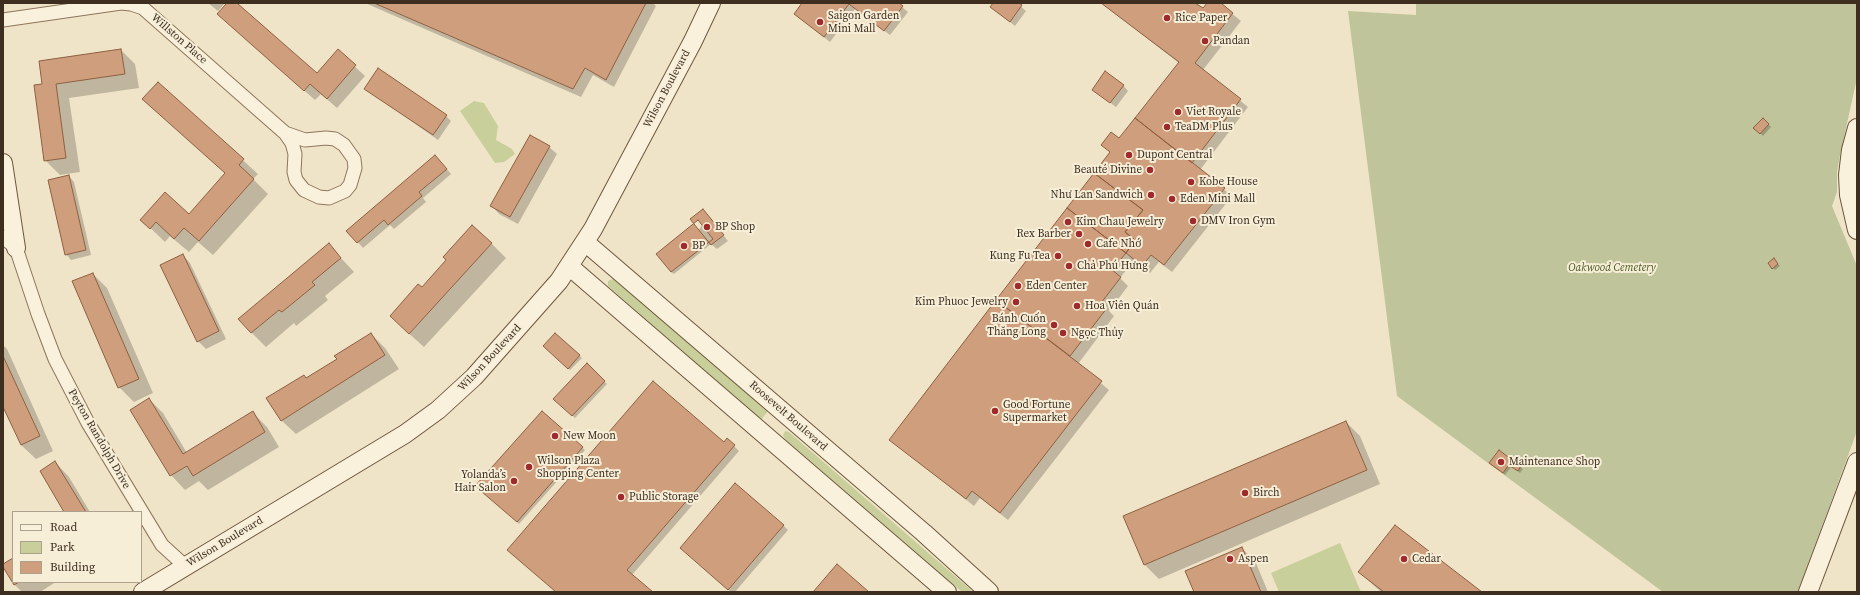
<!DOCTYPE html>
<html>
<head>
<meta charset="utf-8">
<style>
  body { margin:0 }
  #map { position:relative; width:1860px; height:595px; overflow:hidden; background:#f0e4c8; font-family:"Source Serif 4",serif }
  canvas { display:block }
  .frame { position:absolute; inset:0; border:4px solid #3d2e20; pointer-events:none }
  .legend { position:absolute; left:12px; top:511px; width:130px; height:72px; box-sizing:border-box; background:#f7eed8; border:1px solid #ada18e; margin:0; padding:5px 7px; list-style:none; font-size:12px; color:#3d2e20 }
  .legend li { display:flex; align-items:center; gap:8px; height:20px }
  .legend b { width:20px; border:1px solid #ada18e }
</style>
</head>
<body>
<div id="map">
<canvas width="1860" height="595"></canvas>
<div class="frame"></div>
<ul class="legend">
<li><b style="height:5px;background:#faf1dc"></b>Road</li>
<li><b style="height:11px;background:#c9cf9b"></b>Park</li>
<li><b style="height:11px;background:#cf9f7d"></b>Building</li>
</ul>
</div>
<script>
const g = document.querySelector('canvas').getContext('2d');
g.lineJoin = 'round';
function paint(path, color) {
  g.fillStyle = color;
  g.fill(path, 'evenodd');
}
function shape(rows) {
  const path = new Path2D();
  for (const r of rows) {
    path.moveTo(r[0], r[1]);
    for (let i = 2; i < r.length; i += 2) path.lineTo(r[i], r[i + 1]);
  }
  return path;
}
function strokePath(path, color, width, dash) {
  g.strokeStyle = color;
  g.lineWidth = width;
  g.lineCap = dash ? 'butt' : 'round';
  g.setLineDash(dash || []);
  g.stroke(path);
}
function write(font, color, halo, rows, align = 'center') {
  g.font = font + ' "Source Serif 4",serif';
  g.lineWidth = 4;
  g.setLineDash([]);
  g.textBaseline = 'middle';
  g.strokeStyle = halo;
  g.fillStyle = color;
  for (const [text, x, y, turn = 0] of rows) {
    g.save();
    g.translate(x, y);
    g.rotate((+turn || 0) * Math.PI / 180);
    g.textAlign = isNaN(turn) ? turn : align;
    if (halo) g.strokeText(text, 0, 0);
    g.fillText(text, 0, 0);
    g.restore();
  }
}
const green = shape([
  [474,101,484,103,498,126,496,140,512,149,515,154,504,162,495,163,460,111],
  [615,278,768,411,761,420,608,286,608,281],
  [785,431,789,432,970,589,972,592,962,592,785,439,783,435],
  [1340,543,1361,592,1279,592,1271,573]
]);
const cemetery = shape([
  [1416,3,1857,3,1857,78,1840,155,1837,172,1837,192,1832,206,1857,266,1857,431,1798,592,1663,592,1397,396,1348,11,1416,15]
]);
const shadow = shape([
  [208,3,225,3,218,11],
  [228,3,236,3,317,75,338,51,365,76,337,108,321,94,315,100,229,24],
  [365,3,653,3,656,6,614,87,593,75,581,97],
  [803,3,897,3,908,12,890,35,855,9,830,42,795,14],
  [995,3,1017,3,1026,11,1015,26,991,7],
  [1101,3,1194,3,1203,10,1208,3,1219,3,1241,21,1203,70,1248,107,1200,170,1232,196,1172,272,1159,262,1150,273,1134,260,1120,278,1128,286,1109,311,1114,316,1078,364,1109,390,1008,520,980,498,974,506,890,440,1111,153,1102,145,1119,140,1179,63],
  [121,50,135,64,139,88,69,98,80,172,60,175,45,160,44,85],
  [158,83,258,174,253,179,268,194,213,255,198,242,189,252,170,236,165,242,142,220,189,215,226,174,143,99],
  [1123,85,1128,91,1116,107,1093,90],
  [365,88,446,116,451,121,438,140],
  [1763,119,1771,127,1763,136,1755,128],
  [549,147,557,154,518,224,499,214,492,206],
  [440,161,451,174,423,198,426,202,394,229,390,225,363,248,348,231],
  [69,176,74,182,91,255,71,260,66,254],
  [708,216,728,241,717,249,711,244,674,274,671,272],
  [491,243,506,258,424,347,405,330,422,288],
  [328,244,354,272,325,296,328,300,296,326,294,323,266,347,251,332],
  [183,255,190,263,226,339,206,349,198,341],
  [1776,262,1780,266,1775,270,1773,268],
  [93,274,107,288,153,393,134,402,119,387,74,282],
  [371,334,385,348,399,369,296,434,281,420,307,379,338,360],
  [555,334,582,358,570,370,544,346],
  [3,345,7,349,53,451,36,459,21,445,3,404],
  [587,365,607,384,575,418,555,399],
  [149,399,163,413,187,453,253,413,267,427,279,447,208,490,199,481,185,490,171,475,132,410],
  [542,412,585,450,519,524,477,486],
  [1346,422,1360,436,1380,484,1159,579,1145,565,1124,517],
  [724,444,734,446,739,451,632,575,652,592,557,592],
  [1499,452,1523,469,1520,473,1512,466,1505,475,1493,465],
  [55,462,69,477,90,512,65,512],
  [783,525,788,530,735,592,731,592,686,553],
  [1242,548,1256,563,1268,592,1195,592],
  [13,560,13,582,56,582,40,592,22,592,14,584,3,566],
  [1359,572,1480,592,1381,592]
]);
const building = shape([
  [227,3,237,3,317,73,338,49,356,65,327,99,310,84,304,91,217,14,227,3],
  [374,3,646,3,606,80,585,68,573,89,374,3],
  [802,3,899,3,903,6,884,31,849,4,824,37,794,14,802,3],
  [993,3,1019,3,1022,5,1010,22,990,7,993,3],
  [1101,3,1195,3,1203,8,1207,3,1221,3,1233,13,1195,63,1241,99,1192,163,1135,118,1179,62,1101,3],
  [121,49,125,74,56,84,66,158,44,161,34,85,42,84,39,61,121,49],
  [378,68,447,115,433,135,364,89,378,68],
  [1105,71,1124,85,1110,103,1092,90,1105,71],
  [158,82,244,159,239,165,254,179,199,241,184,228,174,239,156,222,150,229,140,220,165,192,189,214,225,173,142,99,158,82],
  [1135,118,1225,188,1164,265,1151,255,1142,266,1126,253,1135,240,1125,232,1143,210,1094,173,1110,152,1101,145,1111,132,1119,138,1135,118],
  [1763,118,1769,124,1760,134,1753,128,1763,118],
  [530,135,550,146,510,217,490,206,530,135],
  [435,155,447,169,419,192,422,196,388,225,384,220,357,243,346,231,435,155],
  [1094,173,1143,210,1125,232,1135,240,1126,253,1067,208,1094,173],
  [69,175,86,250,65,255,48,180,69,175],
  [1067,208,1126,253,1112,270,1121,277,1101,303,1107,308,1070,356,996,300,1067,208],
  [703,209,724,235,711,245,690,219,703,209],
  [698,220,713,239,671,272,656,254,698,220],
  [472,225,492,243,409,334,390,316,418,284,422,287,446,260,443,257,472,225],
  [329,243,341,258,312,282,315,285,282,312,279,310,251,333,238,319,329,243],
  [183,254,219,331,197,342,160,265,183,254],
  [1774,258,1778,264,1772,269,1768,263,1774,258],
  [93,273,139,379,118,388,72,281,93,273],
  [996,300,1102,381,1000,513,972,491,966,499,889,440,996,300],
  [371,333,385,355,281,421,266,398,304,375,306,378,337,359,334,356,371,333],
  [555,333,580,355,568,369,543,346,555,333],
  [3,356,40,436,21,445,3,407,3,356],
  [587,363,605,381,572,416,553,399,587,363],
  [653,381,724,442,727,438,735,445,627,570,653,592,556,592,507,550,653,381],
  [149,398,183,454,253,411,265,432,193,476,187,466,170,476,130,410,149,398],
  [542,411,583,447,517,522,475,486,542,411],
  [1346,421,1367,470,1144,565,1123,516,1346,421],
  [1499,450,1512,460,1503,473,1489,463,1499,450],
  [1514,460,1521,466,1518,471,1510,466,1514,460],
  [55,461,64,476,86,512,64,512,40,471,55,461],
  [735,483,784,525,728,590,680,548,735,483],
  [1395,525,1482,592,1384,592,1358,572,1395,525],
  [1242,547,1261,592,1194,592,1185,571,1242,547],
  [13,558,13,582,19,582,14,585,3,567,3,564,13,558],
  [837,564,869,592,813,592,837,564]
]);
const street = shape([
  [3,20,121,3,131,4,143,8,285,133,292,143,295,154,294,172,296,180,304,190,319,197,329,198,345,191,350,185,355,168,354,159,344,145,335,139,326,138,305,140,285,133],
  [3,237,16,248,38,314,55,359,88,423,162,545,185,566]
]);
const secondary = shape([
  [1857,128,1851,150,1848,175,1849,195,1857,230],
  [3,163,16,248],
  [585,242,924,533,989,592],
  [569,266,947,592],
  [143,592,405,434,438,410,474,377,559,281,593,229,693,41,711,3],
  [1808,592,1857,462]
]);
const markers = [
  [1167,18,4,"#9e2a2b"],
  [820,22,4,"#9e2a2b"],
  [1205,41,4,"#9e2a2b"],
  [1178,112,4,"#9e2a2b"],
  [1167,127,4,"#9e2a2b"],
  [1129,155,4,"#9e2a2b"],
  [1150,170,4,"#9e2a2b"],
  [1191,182,4,"#9e2a2b"],
  [1151,195,4,"#9e2a2b"],
  [1172,199,4,"#9e2a2b"],
  [1193,221,4,"#9e2a2b"],
  [1068,222,4,"#9e2a2b"],
  [707,227,4,"#9e2a2b"],
  [1079,234,4,"#9e2a2b"],
  [1088,244,4,"#9e2a2b"],
  [684,246,4,"#9e2a2b"],
  [1058,256,4,"#9e2a2b"],
  [1069,266,4,"#9e2a2b"],
  [1018,286,4,"#9e2a2b"],
  [1016,302,4,"#9e2a2b"],
  [1077,306,4,"#9e2a2b"],
  [1054,325,4,"#9e2a2b"],
  [1063,333,4,"#9e2a2b"],
  [995,411,4,"#9e2a2b"],
  [555,436,4,"#9e2a2b"],
  [1501,462,4,"#9e2a2b"],
  [529,467,4,"#9e2a2b"],
  [514,481,4,"#9e2a2b"],
  [1245,493,4,"#9e2a2b"],
  [621,497,4,"#9e2a2b"],
  [1230,559,4,"#9e2a2b"],
  [1404,559,4,"#9e2a2b"]
];
const poiNames = [
  ["Saigon Garden",828,16],
  ["Mini Mall",828,29],
  ["Rice Paper",1175,18],
  ["Pandan",1213,41],
  ["Viet Royale",1186,112],
  ["TeaDM Plus",1175,127],
  ["Dupont Central",1137,155],
  ["Beauté Divine",1142,170,"right"],
  ["Kobe House",1199,182],
  ["Như Lan Sandwich",1143,195,"right"],
  ["Eden Mini Mall",1180,199],
  ["DMV Iron Gym",1201,221],
  ["Kim Chau Jewelry",1076,222],
  ["BP Shop",715,227],
  ["Rex Barber",1071,234,"right"],
  ["Cafe Nhớ",1096,244],
  ["BP",692,246],
  ["Kung Fu Tea",1050,256,"right"],
  ["Chả Phú Hưng",1077,266],
  ["Eden Center",1026,286],
  ["Kim Phuoc Jewelry",1008,302,"right"],
  ["Hoa Viên Quán",1085,306],
  ["Bánh Cuốn",1046,319,"right"],
  ["Thăng Long",1046,332,"right"],
  ["Ngọc Thủy",1071,333],
  ["Good Fortune",1003,405],
  ["Supermarket",1003,418],
  ["New Moon",563,436],
  ["Wilson Plaza",537,461],
  ["Shopping Center",537,474],
  ["Maintenance Shop",1509,462],
  ["Yolanda’s",506,475,"right"],
  ["Hair Salon",506,488,"right"],
  ["Birch",1253,493],
  ["Public Storage",629,497],
  ["Aspen",1238,559],
  ["Cedar",1412,559]
];
const streetNames = [
  ["Willston Place",179,39,41],
  ["Wilson Boulevard",667,89,-62],
  ["Wilson Boulevard",490,358,-47],
  ["Roosevelt Boulevard",788,416,41],
  ["Peyton Randolph Drive",99,439,60],
  ["Wilson Boulevard",225,542,-31]
];
const parkNames = [
  ["Oakwood Cemetery",1612,268]
];
paint(green, '#c9cf9b');
paint(cemetery, '#bfc49a');
paint(shadow, '#0003');
paint(building, '#cf9f7d');
strokePath(building, '#8d5f41', 1);
strokePath(street, '#8d765c', 15);
strokePath(secondary, '#6f573f', 20);
strokePath(street, '#faf1dc', 13);
strokePath(secondary, '#faf1dc', 18);
for (const [x, y, r, color] of markers) {
  const dot = new Path2D();
  dot.arc(x, y, r, 0, 2 * Math.PI);
  g.fillStyle = color;
  g.fill(dot);
  strokePath(dot, '#f7eed8', 1.5);
}
write('11px', '#3d2e20', '#f7eed8', poiNames, 'left');
write('11px', '#3d2e20', '#f7eed8', streetNames);
write('italic 11px', '#4d5a26', '#f7eed8', parkNames);
</script>
</body>
</html>
